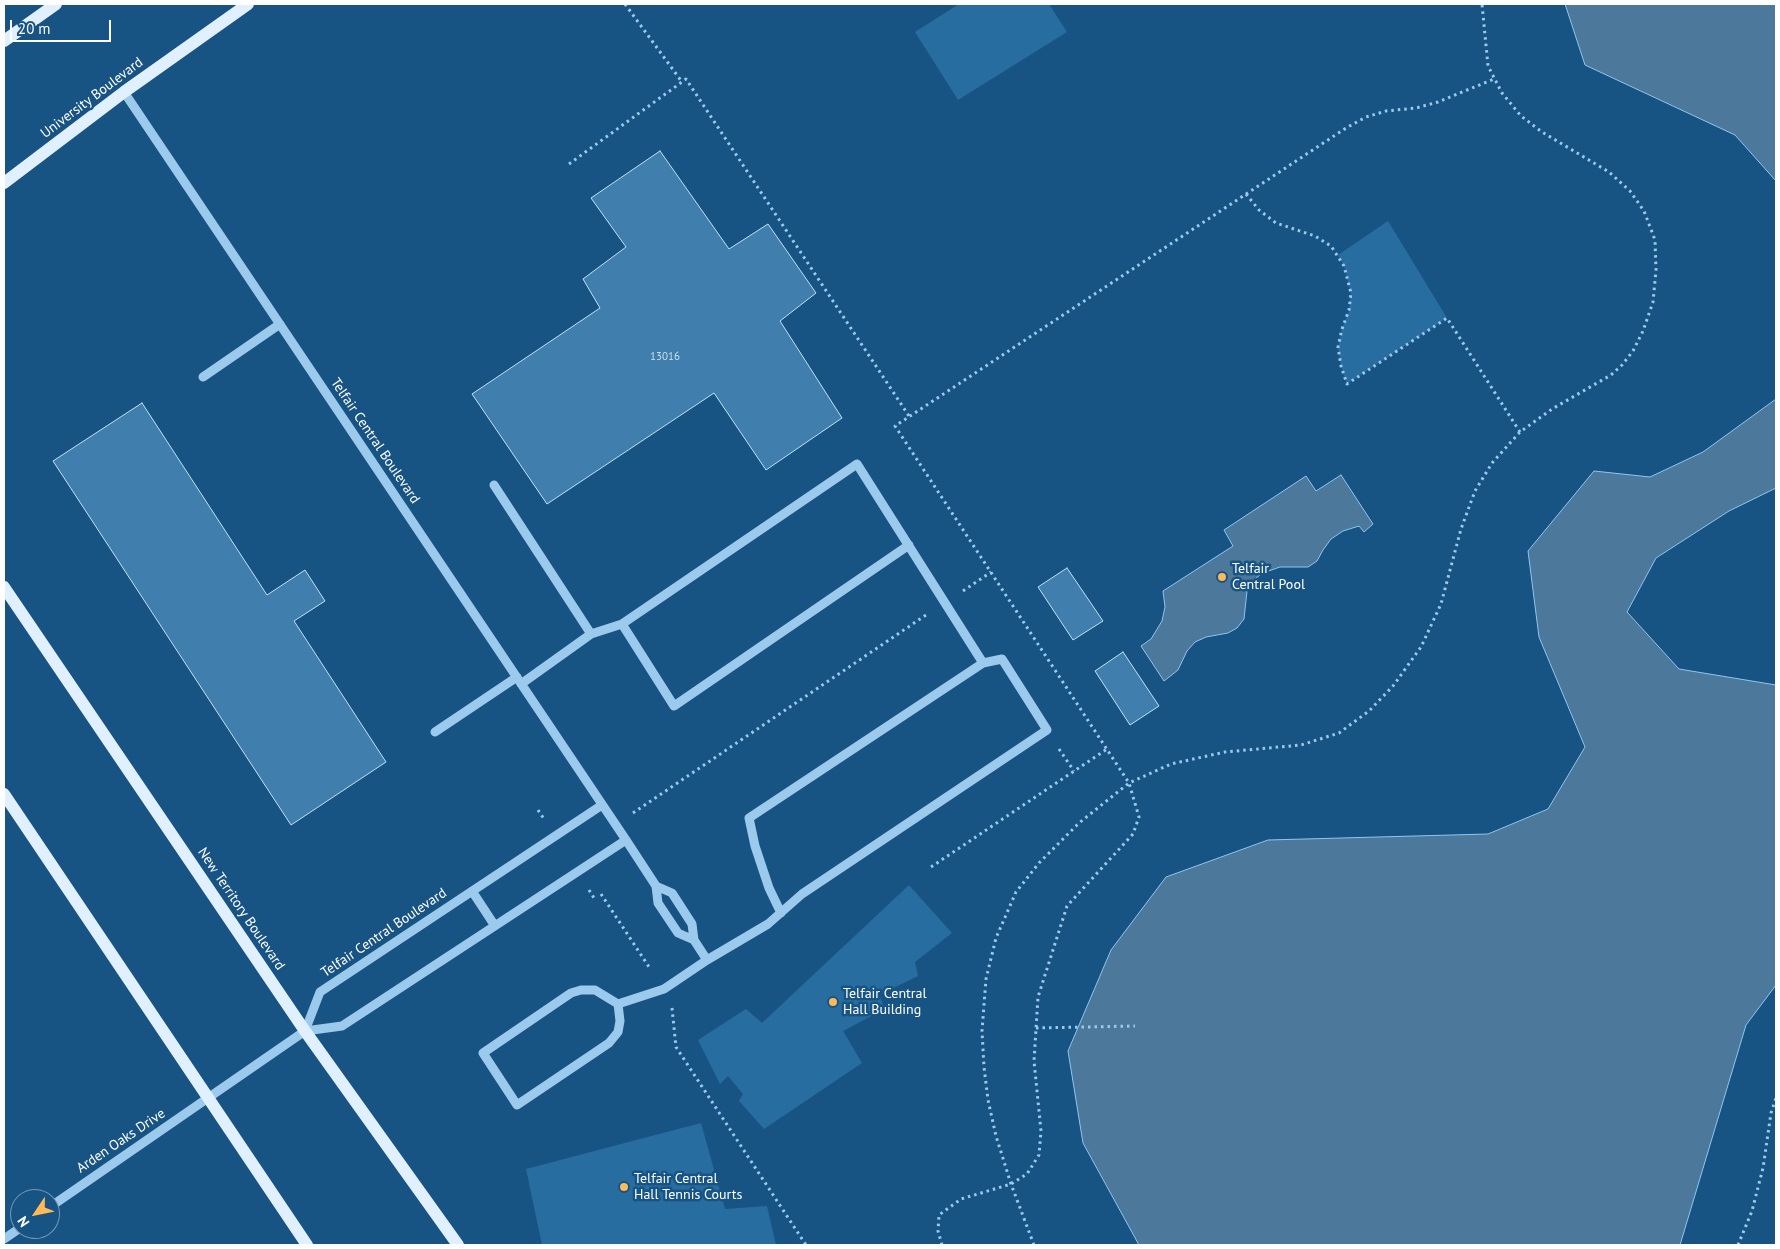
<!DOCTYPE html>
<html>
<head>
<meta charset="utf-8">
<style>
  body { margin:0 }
  #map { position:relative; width:1780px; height:1249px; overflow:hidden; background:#185483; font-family:"PT Sans",sans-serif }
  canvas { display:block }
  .frame { position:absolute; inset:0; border:5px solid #fff; pointer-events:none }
  .north { position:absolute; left:10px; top:1189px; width:50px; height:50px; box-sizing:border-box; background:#185483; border:1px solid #7498b5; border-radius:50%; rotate:236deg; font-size:14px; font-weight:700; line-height:20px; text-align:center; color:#fff }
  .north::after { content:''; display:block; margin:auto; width:18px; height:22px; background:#ffb957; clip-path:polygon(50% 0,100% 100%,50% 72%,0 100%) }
  .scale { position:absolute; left:10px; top:20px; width:101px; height:22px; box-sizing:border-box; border:2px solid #fff; border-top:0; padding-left:6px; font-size:15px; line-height:18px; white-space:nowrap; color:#fff; -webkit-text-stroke:4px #185483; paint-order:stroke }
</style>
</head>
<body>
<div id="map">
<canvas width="1780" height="1249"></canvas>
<div class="frame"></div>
<div class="north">N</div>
<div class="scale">20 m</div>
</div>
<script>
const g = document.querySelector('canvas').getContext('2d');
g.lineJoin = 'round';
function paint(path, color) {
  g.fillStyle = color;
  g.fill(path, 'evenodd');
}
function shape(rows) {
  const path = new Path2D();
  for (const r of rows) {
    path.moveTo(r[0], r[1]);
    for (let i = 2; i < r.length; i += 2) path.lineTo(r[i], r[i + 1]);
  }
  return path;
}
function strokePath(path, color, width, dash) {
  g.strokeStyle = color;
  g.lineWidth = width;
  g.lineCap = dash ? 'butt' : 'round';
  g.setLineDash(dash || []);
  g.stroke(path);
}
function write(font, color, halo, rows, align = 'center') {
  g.font = font + ' "PT Sans",sans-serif';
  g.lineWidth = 5;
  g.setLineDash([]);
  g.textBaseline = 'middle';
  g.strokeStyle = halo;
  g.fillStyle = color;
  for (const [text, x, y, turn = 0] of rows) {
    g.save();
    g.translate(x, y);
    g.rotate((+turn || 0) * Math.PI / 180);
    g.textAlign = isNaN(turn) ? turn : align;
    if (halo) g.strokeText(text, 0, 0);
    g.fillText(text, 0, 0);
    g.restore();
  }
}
const green = shape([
  [959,4,1049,4,1067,32,958,100,915,32],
  [1388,221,1447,318,1347,384,1341,366,1338,347,1342,329,1349,311,1351,293,1344,266,1338,255],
  [909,885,952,933,915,962,918,976,879,995,885,1009,843,1031,862,1063,764,1129,739,1101,743,1094,728,1076,720,1084,698,1040,746,1009,762,1023],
  [701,1123,725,1209,767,1206,776,1245,542,1245,526,1169]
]);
const water = shape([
  [1565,4,1776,4,1776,181,1735,135,1585,65,1565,4],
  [1776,399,1776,488,1729,511,1656,558,1627,612,1679,669,1776,685,1776,985,1746,1025,1680,1245,1139,1245,1083,1143,1068,1051,1111,950,1166,877,1268,840,1488,834,1548,809,1585,747,1539,637,1528,551,1594,471,1650,477,1703,452,1776,399],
  [1341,475,1373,524,1364,532,1359,526,1343,531,1331,539,1323,550,1317,561,1308,567,1280,567,1263,573,1256,578,1247,591,1244,619,1237,628,1228,633,1206,637,1195,642,1187,651,1178,670,1164,681,1141,646,1151,639,1162,621,1165,607,1163,591,1233,546,1224,530,1306,476,1316,491,1341,475]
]);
const building = shape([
  [660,151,729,249,768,224,816,293,780,321,842,418,766,470,714,393,547,504,472,394,600,308,583,279,626,247,591,198,660,151],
  [142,403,267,595,305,570,325,601,294,621,386,762,291,825,53,461,142,403],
  [1067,568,1103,621,1073,640,1038,587,1067,568],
  [1123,652,1159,706,1130,725,1095,671,1123,652]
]);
const path = shape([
  [625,4,682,82],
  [569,164,686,79,909,416],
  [1246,194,1259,210,1276,223,1315,236,1331,246,1344,266,1351,293,1349,310,1342,329,1338,347,1341,366,1347,384,1447,318,1520,432],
  [963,591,991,572],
  [1059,749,1074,771],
  [538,810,544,819],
  [633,813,926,615],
  [931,867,1107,749],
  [589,890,594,898],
  [601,894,651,970],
  [672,1008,676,1047,806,1245],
  [1036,1028,1135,1026],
  [942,1245,938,1231,939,1215,961,1199,1011,1184,1027,1174,1039,1155,1041,1131,1034,1061,1038,997,1067,906,1133,834,1139,817,1129,783,895,426,1346,128,1366,117,1386,111,1416,108,1438,102,1494,79],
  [1034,1245,1011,1184,996,1136,988,1100,984,1067,982,1031,986,979,996,938,1016,892,1039,863,1079,823,1129,783,1171,764,1225,752,1301,745,1339,733,1369,711,1393,686,1421,647,1441,604,1461,529,1475,491,1492,463,1520,432,1552,409,1611,375,1622,365,1633,351,1643,331,1653,302,1656,270,1655,240,1644,211,1630,191,1609,172,1542,132,1521,116,1502,93,1488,66,1482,4],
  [1738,1245,1752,1211,1763,1168,1771,1113,1776,1098]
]);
const minor = shape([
  [124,92,626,840,656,886,658,903,678,933,694,940],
  [203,377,280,324],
  [494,485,591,634],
  [622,624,674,706,909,545],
  [521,684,591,634,622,624,857,464,983,663,1002,659,1047,730,802,894,768,924,707,960,664,989,618,1004,595,990,581,990,571,993,483,1053,517,1105,609,1043,618,1032,620,1021,618,1004],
  [435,732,517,677],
  [656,886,672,893,692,924,694,940,707,960],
  [472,891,495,926],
  [781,913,769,888,755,846,749,818,983,663],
  [305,1031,320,992,602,805],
  [50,1207,305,1031,342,1026,626,840],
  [4,1239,20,1228]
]);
const major = shape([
  [4,41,56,4],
  [4,183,124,92,248,4],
  [4,587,305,1031,458,1245],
  [4,794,307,1245]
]);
const markers = [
  [1222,577,5,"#ffb957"],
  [833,1002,5,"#ffb957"],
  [624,1187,5,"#ffb957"]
];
const numberNames = [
  ["13016",665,357]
];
const streetNames = [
  ["University Boulevard",92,98,-37],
  ["Telfair Central Boulevard",375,441,56],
  ["New Territory Boulevard",241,909,56],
  ["Telfair Central Boulevard",384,933,-34],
  ["Arden Oaks Drive",121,1141,-34]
];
const poiNames = [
  ["Telfair",1232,569],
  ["Central Pool",1232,585],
  ["Telfair Central",843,994],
  ["Hall Building",843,1010],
  ["Telfair Central",634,1179],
  ["Hall Tennis Courts",634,1195]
];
paint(green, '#276da0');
paint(water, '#4b789b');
strokePath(water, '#8ec7ef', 1);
paint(building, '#407fad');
strokePath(building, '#c1e1f9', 1);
strokePath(path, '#9ccaec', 3, [2.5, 4]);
strokePath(minor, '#9ccaec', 9);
strokePath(major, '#e1f0ff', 12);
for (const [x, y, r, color] of markers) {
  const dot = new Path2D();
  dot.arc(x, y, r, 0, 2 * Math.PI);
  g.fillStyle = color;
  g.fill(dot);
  strokePath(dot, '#185483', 2);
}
write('11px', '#cfdfea', null, numberNames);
write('14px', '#fff', '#185483', streetNames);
write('14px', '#fff', '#185483', poiNames, 'left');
</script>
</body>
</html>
